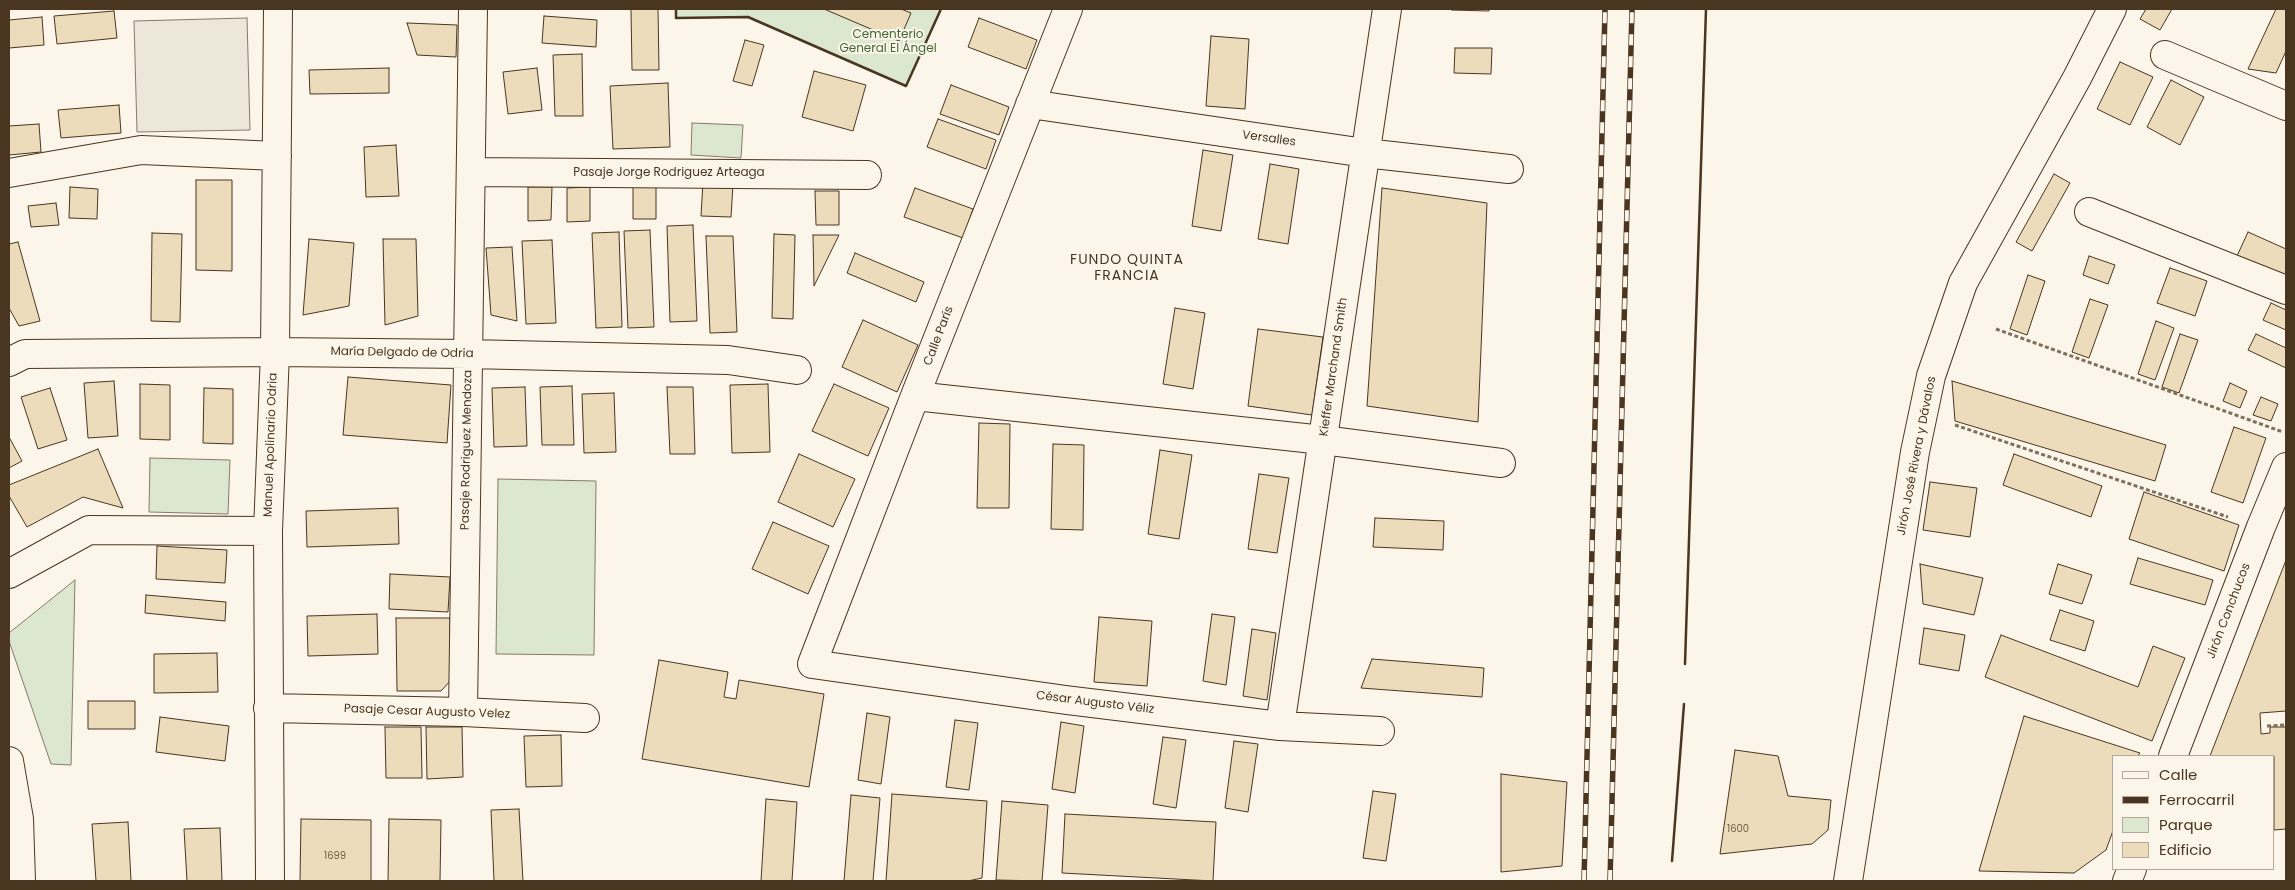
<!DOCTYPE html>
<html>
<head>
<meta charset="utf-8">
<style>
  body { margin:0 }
  #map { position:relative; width:2295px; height:890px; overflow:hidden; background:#fbf6e9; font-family:Poppins,sans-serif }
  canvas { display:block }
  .frame { position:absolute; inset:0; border:10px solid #4a3520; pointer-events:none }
  .legend { position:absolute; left:2112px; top:755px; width:162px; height:115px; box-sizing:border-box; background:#fbf6e9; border:1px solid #b4a999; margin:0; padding:6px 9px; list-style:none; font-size:15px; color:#4a3520 }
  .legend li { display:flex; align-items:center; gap:10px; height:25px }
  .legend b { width:25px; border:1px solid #b4a999 }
</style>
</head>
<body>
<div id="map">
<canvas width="2295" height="890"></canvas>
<div class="frame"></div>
<ul class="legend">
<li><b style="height:6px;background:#fbf6e9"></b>Calle</li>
<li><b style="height:6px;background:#4a3520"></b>Ferrocarril</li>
<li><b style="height:14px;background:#dce7d0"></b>Parque</li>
<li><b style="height:14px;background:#ecdcbc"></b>Edificio</li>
</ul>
</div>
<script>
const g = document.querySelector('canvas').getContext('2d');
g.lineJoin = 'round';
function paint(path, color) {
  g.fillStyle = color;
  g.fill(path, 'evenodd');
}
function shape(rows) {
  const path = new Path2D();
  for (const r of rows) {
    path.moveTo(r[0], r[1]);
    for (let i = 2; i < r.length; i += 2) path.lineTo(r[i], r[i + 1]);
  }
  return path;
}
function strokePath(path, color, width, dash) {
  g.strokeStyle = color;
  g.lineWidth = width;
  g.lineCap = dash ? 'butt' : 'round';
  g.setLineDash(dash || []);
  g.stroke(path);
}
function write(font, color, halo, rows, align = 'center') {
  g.font = font + ' Poppins,sans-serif';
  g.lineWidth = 4;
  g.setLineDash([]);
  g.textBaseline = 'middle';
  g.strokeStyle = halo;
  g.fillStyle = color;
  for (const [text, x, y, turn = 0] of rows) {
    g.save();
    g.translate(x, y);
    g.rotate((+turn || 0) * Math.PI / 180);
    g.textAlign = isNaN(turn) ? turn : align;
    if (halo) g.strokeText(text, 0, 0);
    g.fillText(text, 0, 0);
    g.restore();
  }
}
const green = shape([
  [676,9,941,9,906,86,748,17,676,18,676,9],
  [692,123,743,125,741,158,691,155,692,123],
  [150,458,230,460,228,514,149,512,150,458],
  [498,479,596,481,594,655,496,654,498,479],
  [75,580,71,765,51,764,9,641,9,633,75,580]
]);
const parking = shape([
  [247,18,250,130,137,132,134,21,247,18]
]);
const building = shape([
  [631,9,658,9,659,70,632,70,631,9],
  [824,9,901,9,911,13,899,41,824,9],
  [1451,9,1489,9,1489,11,1451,10,1451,9],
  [2146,9,2172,9,2160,30,2140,19,2146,9],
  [2276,9,2286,9,2286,51,2276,73,2248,69,2276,9],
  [114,11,117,38,57,44,54,16,114,11],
  [544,16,597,20,596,47,542,43,544,16],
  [42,17,44,45,9,48,9,20,42,17],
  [979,18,1037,40,1026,69,968,47,979,18],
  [407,23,457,25,456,57,417,55,407,23],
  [1211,36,1249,39,1245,109,1206,106,1211,36],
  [745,40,764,45,752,86,733,81,745,40],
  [1455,48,1492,48,1491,74,1454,73,1455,48],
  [582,54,583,116,555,116,553,55,582,54],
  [2120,62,2153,77,2130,125,2097,109,2120,62],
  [389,68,389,93,310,94,309,70,389,68],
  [537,68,542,110,508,114,503,72,537,68],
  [814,71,866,85,853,131,802,117,814,71],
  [2171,80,2204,97,2180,145,2147,127,2171,80],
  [668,83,670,147,613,149,610,86,668,83],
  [951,85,1009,107,999,135,940,114,951,85],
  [119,105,121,133,61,138,58,110,119,105],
  [938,119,996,140,986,169,927,147,938,119],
  [39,124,41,152,9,155,9,126,39,124],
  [396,145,399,196,366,197,364,147,396,145],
  [1203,150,1233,155,1221,231,1192,226,1203,150],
  [1270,164,1299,169,1288,244,1258,239,1270,164],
  [2054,174,2070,183,2032,251,2016,242,2054,174],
  [196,180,232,180,232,271,196,270,196,180],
  [703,182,733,184,731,217,701,216,703,182],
  [656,185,656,219,633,219,633,186,656,185],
  [70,187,98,189,97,219,69,218,70,187],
  [528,187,552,187,551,220,528,221,528,187],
  [590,187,590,221,567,222,567,188,590,187],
  [915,188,973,209,963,238,904,217,915,188],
  [1382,188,1487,203,1478,422,1367,406,1382,188],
  [815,191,839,191,839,225,816,225,815,191],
  [56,203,59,225,31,227,28,206,56,203],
  [693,225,697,321,670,322,667,226,693,225],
  [650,230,654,327,628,328,624,231,650,230],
  [619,232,622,327,596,328,592,233,619,232],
  [2248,232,2286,249,2286,278,2237,256,2248,232],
  [152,233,182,234,180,322,151,321,152,233],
  [774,234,795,235,793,319,772,318,774,234],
  [813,235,839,235,814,286,813,235],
  [706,236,733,236,737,332,710,333,706,236],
  [309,239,354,243,349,306,303,315,309,239],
  [383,239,416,239,418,316,385,325,383,239],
  [552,240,556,323,526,324,522,241,552,240],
  [18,242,40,321,19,326,9,308,9,244,18,242],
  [512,247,517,321,491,315,486,248,512,247],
  [855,253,924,282,916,302,847,273,855,253],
  [2089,256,2115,265,2108,284,2083,275,2089,256],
  [2170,268,2207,281,2195,316,2157,303,2170,268],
  [2028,275,2045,281,2027,335,2010,329,2028,275],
  [2090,299,2108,305,2089,358,2072,352,2090,299],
  [2271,303,2286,310,2286,330,2263,320,2271,303],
  [1175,308,1205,313,1193,389,1163,384,1175,308],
  [863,320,918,345,897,392,842,367,863,320],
  [2156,321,2174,328,2155,380,2138,374,2156,321],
  [1258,329,1323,337,1312,415,1248,406,1258,329],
  [2180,334,2198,340,2179,393,2162,387,2180,334],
  [2256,334,2286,348,2286,368,2248,350,2256,334],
  [348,377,451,385,447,443,343,435,348,377],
  [114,381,118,436,88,438,84,383,114,381],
  [1952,381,2166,445,2155,481,1955,421,1952,381],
  [2230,383,2247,391,2240,408,2223,401,2230,383],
  [140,384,170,385,170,440,140,439,140,384],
  [768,384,770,452,732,453,730,385,768,384],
  [834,384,889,408,868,456,812,431,834,384],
  [572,386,574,445,542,445,540,387,572,386],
  [525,387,527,446,494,447,492,388,525,387],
  [667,387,693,387,695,454,670,454,667,387],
  [50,388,67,440,38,449,21,397,50,388],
  [204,388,233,389,233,444,203,443,204,388],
  [614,393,616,452,584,453,582,394,614,393],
  [2261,397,2278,404,2271,421,2253,415,2261,397],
  [979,423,1010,424,1009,508,977,508,979,423],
  [2234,427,2266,438,2243,503,2211,492,2234,427],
  [9,437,22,461,9,468,9,437],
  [1053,444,1084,445,1083,530,1051,529,1053,444],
  [98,449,123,508,83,497,27,527,9,496,9,485,98,449],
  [1160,450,1192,455,1179,539,1148,534,1160,450],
  [799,454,855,479,833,527,778,502,799,454],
  [2014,454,2102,486,2091,517,2003,485,2014,454],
  [1259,474,1289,478,1277,553,1248,549,1259,474],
  [1930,482,1977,488,1970,537,1923,530,1930,482],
  [2144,492,2239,525,2224,571,2129,539,2144,492],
  [398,508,399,544,307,547,306,511,398,508],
  [1375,518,1444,521,1443,550,1373,547,1375,518],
  [773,522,829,546,808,594,752,569,773,522],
  [157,546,227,550,225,583,156,579,157,546],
  [2138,558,2213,580,2205,605,2130,584,2138,558],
  [2286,560,2286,711,2260,713,2261,734,2270,733,2270,727,2286,727,2286,829,2274,830,2274,756,2210,756,2286,560],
  [1920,564,1983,578,1974,615,1923,604,1920,564],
  [2058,564,2092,575,2082,604,2049,594,2058,564],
  [390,574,450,577,448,612,389,609,390,574],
  [146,595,226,602,225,621,145,613,146,595],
  [2060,610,2094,621,2085,651,2050,640,2060,610],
  [377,614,378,654,308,656,307,616,377,614],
  [1212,614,1235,617,1226,685,1203,681,1212,614],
  [1099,617,1152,621,1147,686,1094,682,1099,617],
  [396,618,450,618,451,680,441,691,397,691,396,618],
  [1924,628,1965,635,1959,671,1919,664,1924,628],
  [1252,629,1276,633,1267,700,1243,696,1252,629],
  [2001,635,2138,687,2153,646,2185,658,2152,741,1985,677,2001,635],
  [217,653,218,692,154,693,154,654,217,653],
  [1372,659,1484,668,1482,697,1361,688,1372,659],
  [659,660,728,672,724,697,736,699,739,680,824,694,809,787,642,759,659,660],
  [88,701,135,701,135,729,88,729,88,701],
  [867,713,890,717,881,784,858,780,867,713],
  [2024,716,2140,753,2138,756,2114,756,2114,828,2106,850,2074,873,1979,871,2024,716],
  [160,717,229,726,225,761,156,752,160,717],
  [955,720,978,723,969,790,946,787,955,720],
  [1061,722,1084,726,1075,793,1052,789,1061,722],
  [385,727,421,727,422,778,386,778,385,727],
  [426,727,462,727,463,777,427,779,426,727],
  [561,735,562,786,526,787,524,736,561,735],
  [1163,737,1186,740,1176,808,1153,804,1163,737],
  [1234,741,1258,744,1248,812,1225,808,1234,741],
  [1735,750,1778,756,1788,796,1831,800,1828,830,1812,844,1720,854,1735,750],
  [1501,774,1567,782,1562,866,1501,872,1501,774],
  [1373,791,1396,794,1386,861,1363,858,1373,791],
  [892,794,987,801,982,878,968,881,886,881,892,794],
  [851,795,880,798,873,881,844,881,851,795],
  [766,799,797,802,792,881,761,881,766,799],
  [1002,801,1048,805,1042,881,996,880,1002,801],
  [519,809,523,881,494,881,491,810,519,809],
  [1065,814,1216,822,1213,881,1062,873,1065,814],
  [301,819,371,820,371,881,300,881,301,819],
  [389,819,441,820,440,881,388,881,389,819],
  [128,822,131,881,96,881,92,824,128,822],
  [220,828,222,881,187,881,184,829,220,828]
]);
const path = shape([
  [1996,329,2283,432],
  [1955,425,2228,517],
  [2267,726,2286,725]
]);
const minor = shape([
  [1068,9,915,396,812,664,1066,700,1280,726,1380,731],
  [2165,55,2286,106],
  [1030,104,1365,153,1509,169],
  [471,172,867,175],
  [9,173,141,150,277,156],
  [2089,212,2286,290],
  [9,362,25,354,275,352,468,354,728,360,797,370],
  [915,396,1323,440,1501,463],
  [9,574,89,530,268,531],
  [268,708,463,712,585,718],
  [463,712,473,9],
  [1280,726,1387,9],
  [2173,756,2261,527,2286,467],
  [9,761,19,819,21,881],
  [270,881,268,531,275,352,278,9],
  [1848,881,1915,452,1931,376,1963,283,2077,78,2112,9],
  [2127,881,2132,869]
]);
const rail = shape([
  [1584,881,1605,9],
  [1610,881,1632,9]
]);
const wall = shape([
  [676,9,676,18,748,17,906,86,941,9],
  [1685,664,1706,9],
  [1672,861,1684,704]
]);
const numberNames = [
  ["1600",1738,829],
  ["1699",335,856]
];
const parkNames = [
  ["Cementerio",888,35],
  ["General El Ángel",888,49]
];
const streetNames = [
  ["Versalles",1269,139,8],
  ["Pasaje Jorge Rodriguez Arteaga",669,173],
  ["Calle París",939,336,-69],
  ["María Delgado de Odria",402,353,1],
  ["Kieffer Marchand Smith",1334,367,-82],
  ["Manuel Apolinario Odria",271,445,-88],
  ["Pasaje Rodriguez Mendoza",467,450,-89],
  ["Jirón José Rivera y Dávalos",1917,456,-79],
  ["Jirón Conchucos",2229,611,-69],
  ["César Augusto Véliz",1095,703,7],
  ["Pasaje Cesar Augusto Velez",427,712,2]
];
const neighbourhoodNames = [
  ["FUNDO QUINTA",1127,260],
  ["FRANCIA",1127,276]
];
paint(green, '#dce7d0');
strokePath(green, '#887966', 1);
paint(parking, '#ede7d9');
strokePath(parking, '#887966', 1);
paint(building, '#ecdcbc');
strokePath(building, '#4a3520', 1);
strokePath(minor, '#4a3520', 30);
strokePath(path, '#7f6f5c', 3, [4, 2.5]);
strokePath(minor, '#fbf6e9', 28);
strokePath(rail, '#4a3520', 5.5);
strokePath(rail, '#fbf6e9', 4, [11]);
strokePath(wall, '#4a3520', 2.5);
write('10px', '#725f47', null, numberNames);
write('12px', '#436837', '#fbf6e9', parkNames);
write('12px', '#4a3520', '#fbf6e9', streetNames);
g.letterSpacing = '1px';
write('14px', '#4a3520', '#fbf6e9', neighbourhoodNames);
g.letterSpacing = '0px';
</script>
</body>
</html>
